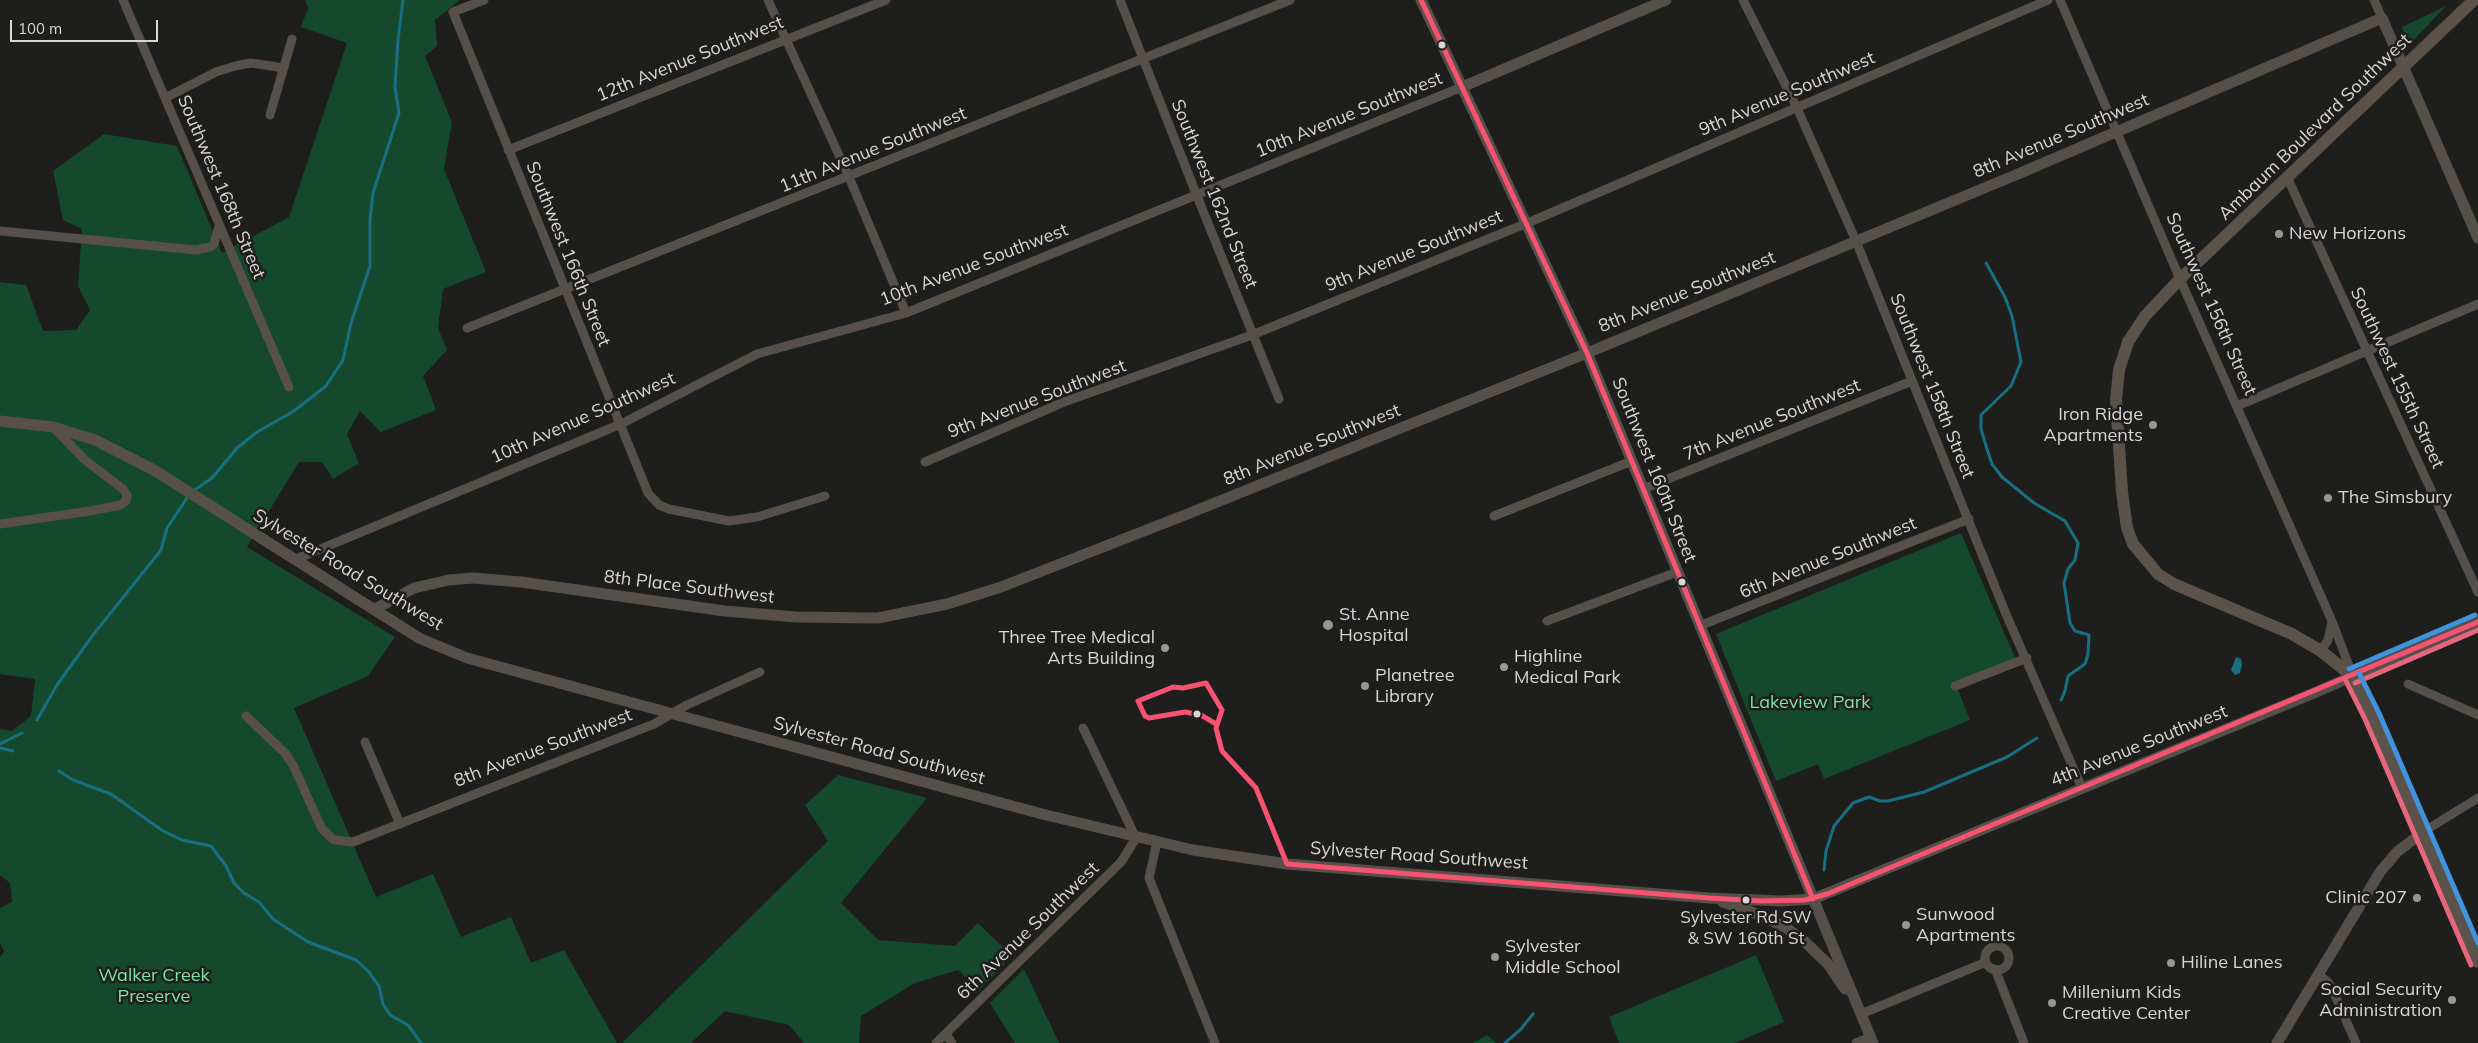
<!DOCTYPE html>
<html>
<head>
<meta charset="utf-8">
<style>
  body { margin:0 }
  #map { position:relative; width:2478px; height:1043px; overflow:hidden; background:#1e1e1d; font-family:Mulish,sans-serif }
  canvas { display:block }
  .scale { position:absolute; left:10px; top:20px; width:148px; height:22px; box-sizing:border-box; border:2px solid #d8d7d6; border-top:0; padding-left:6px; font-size:15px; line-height:18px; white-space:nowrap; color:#d8d7d6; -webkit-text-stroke:4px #1f1e1c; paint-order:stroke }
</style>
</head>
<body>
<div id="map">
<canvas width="2478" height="1043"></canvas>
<div class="scale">100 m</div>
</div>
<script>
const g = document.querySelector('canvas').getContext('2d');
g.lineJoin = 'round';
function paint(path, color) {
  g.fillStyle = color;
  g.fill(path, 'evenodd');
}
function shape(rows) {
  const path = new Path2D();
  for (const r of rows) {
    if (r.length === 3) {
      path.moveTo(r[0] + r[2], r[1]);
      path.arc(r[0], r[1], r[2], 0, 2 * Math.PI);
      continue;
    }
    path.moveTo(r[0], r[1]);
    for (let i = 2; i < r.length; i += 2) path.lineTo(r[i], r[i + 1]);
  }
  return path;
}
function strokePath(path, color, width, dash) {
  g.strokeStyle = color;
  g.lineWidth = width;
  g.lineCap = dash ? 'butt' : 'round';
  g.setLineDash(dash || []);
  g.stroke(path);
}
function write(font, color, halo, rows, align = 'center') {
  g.font = font + ' Mulish,sans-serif';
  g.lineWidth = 5;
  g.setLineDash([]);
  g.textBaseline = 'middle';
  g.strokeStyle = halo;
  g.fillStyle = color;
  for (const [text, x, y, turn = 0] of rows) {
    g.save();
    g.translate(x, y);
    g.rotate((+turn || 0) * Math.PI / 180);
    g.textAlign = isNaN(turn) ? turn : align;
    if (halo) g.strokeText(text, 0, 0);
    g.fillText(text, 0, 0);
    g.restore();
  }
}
const green = shape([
  [305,0,460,0,435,20,437,46,425,56,452,122,444,169,486,272,443,289,438,328,447,350,423,376,436,410,381,432,360,411,347,434,359,463,333,479,322,462,299,462,247,547,395,637,368,676,294,708,376,897,433,874,461,937,511,917,531,963,564,950,617,1043,0,1043,0,957,4,952,0,942,0,908,12,902,10,883,0,875,0,729,12,731,31,716,35,679,0,674,0,282,26,285,43,331,76,330,90,310,78,286,82,229,63,220,53,171,104,134,177,146,222,253,289,217,347,43,301,27,308,8],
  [2446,6,2409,45,2402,27],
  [1961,533,2016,660,1956,685,1970,720,1824,779,1818,764,1776,781,1716,634],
  [838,775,927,798,841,903,878,940,955,946,978,923,1012,956,979,990,958,970,915,983,861,1016,859,1043,804,1043,789,1025,725,1011,691,1043,622,1043,828,841,805,805],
  [1756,955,1784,1022,1735,1043,1619,1043,1609,1017],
  [1024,969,1059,1043,1015,1043,990,1003],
  [1487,1035,1496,1043,1473,1043]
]);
const water = shape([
  [2236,657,2241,659,2242,664,2240,673,2235,675,2231,670]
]);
const stream = shape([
  [1986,263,2005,297,2012,316,2021,362,2011,386,1981,415,1981,429,1987,449,1992,464,2002,477,2034,503,2065,521,2078,543,2075,560,2068,569,2064,583,2070,623,2075,631,2089,635,2088,654,2085,664,2068,676,2065,691,2061,700],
  [193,491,212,478,237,448,257,432,294,411,326,386,343,360,351,323,370,266,370,220,373,193,399,113,395,87,398,40,403,0],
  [37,720,57,685,93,635,161,550,167,528,189,495],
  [0,744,22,733],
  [0,748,13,751],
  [59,771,73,780,111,794,163,831,182,840,211,846,226,866,234,883,244,893,259,902,273,919,308,942,356,960,368,971,379,986,383,1004,390,1015,408,1025,421,1043],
  [1824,870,1826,851,1834,826,1853,803,1869,797,1880,801,1888,801,1924,792,2007,757,2037,738],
  [1505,1043,1521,1029,1533,1014]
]);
const minor = shape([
  [123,0,289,387],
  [484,0,453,12,648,493,659,505,669,509,729,521,757,517,825,496],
  [768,0,849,177,906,313],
  [1120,0,1197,196,1279,399],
  [1743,0,1797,108,1856,241,2006,614,2082,788],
  [2060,0,2180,279,2332,621,2352,674],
  [2374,0,2382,18],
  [165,98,216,72,235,66,251,63,284,68],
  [270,115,292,39],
  [508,150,886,0],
  [2287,177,2478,592],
  [0,231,196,250,210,247,214,244,219,226],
  [467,328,1290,0],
  [2237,406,2478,304],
  [925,462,1064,402,1252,335,1525,224,2048,0],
  [1643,489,1912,381],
  [1494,516,1632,461],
  [0,524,90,511,120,505,126,501,127,495,123,489,85,460,53,427],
  [294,560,621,424,757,354,906,313,1462,87],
  [1547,621,1677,572],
  [1699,626,1969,519],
  [2321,651,2328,640,2332,622],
  [2408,684,2478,715],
  [1955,686,2027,658],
  [246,716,285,753,293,765,322,829,334,840,353,842,654,724,687,705,760,672],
  [365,742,400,824],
  [2423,832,2478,798],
  [1157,842,1149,878,1215,1043],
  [1997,958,12],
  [1995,969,2024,1043],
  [2318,975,2328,982,2334,993,2356,1043],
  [1861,1014,1986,962],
  [946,1034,952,1043],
  [936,1043,1121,862,1136,838,1083,728],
  [1856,1043,1871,1037]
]);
const tertiary = shape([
  [1421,0,1587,353,1873,1043],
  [1462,87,1666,0],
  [0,421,53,427,95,440,154,470,419,638,467,658,1042,814,1193,850,1287,864,1709,898,1781,901,1813,899,2314,693,2478,622],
  [375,609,414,588,449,580,473,578,521,582,725,611,796,617,878,618,947,604,1001,587,1185,515,1587,353,2018,174,2382,18,2478,238],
  [1723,902,1760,915,1785,927,1804,941,1828,964,1845,989],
  [2277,1043,2380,872,2397,852,2423,832]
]);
const secondary = shape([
  [2474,0,2180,279,2145,316,2128,342,2119,370,2116,400,2122,492,2127,528,2133,544,2158,574,2174,584,2292,634,2321,651,2352,676,2372,716,2478,962]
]);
const bus1 = shape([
  [1421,0,1587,353,1813,899],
  [1216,724,1201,715,1185,712,1149,718,1145,716,1138,701,1173,687,1183,688,1206,683,1222,710,1216,728,1222,751,1256,788,1287,864,1709,898,1761,901,1805,900,1827,894,2478,622]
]);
const bus2 = shape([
  [2345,679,2365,719,2471,965],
  [2355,683,2478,630]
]);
const bus3 = shape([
  [2349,669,2475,615],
  [2359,673,2379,713,2478,943]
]);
const markers = [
  [1442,45,4.5,"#d8d7d6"],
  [2279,234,5,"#979695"],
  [2153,425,5,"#979695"],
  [2328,498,5,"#979695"],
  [1682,582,4.5,"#d8d7d6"],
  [1328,625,6,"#979695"],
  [1165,648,5,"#979695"],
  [1504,667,5,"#979695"],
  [1365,686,5,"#979695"],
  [1197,714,4.5,"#d8d7d6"],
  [2417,898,5,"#979695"],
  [1746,900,4.5,"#d8d7d6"],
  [1906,925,5,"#979695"],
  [1495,957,5,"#979695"],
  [2171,963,5,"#979695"],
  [2452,1000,5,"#979695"],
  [2052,1003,5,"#979695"]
];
const busNames = [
  ["Sylvester Rd SW",1746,918],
  ["& SW 160th St",1746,939]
];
const streetNames = [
  ["12th Avenue Southwest",690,59,-22],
  ["9th Avenue Southwest",1787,94,-23],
  ["10th Avenue Southwest",1349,115,-22],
  ["Ambaum Boulevard Southwest",2315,127,-44],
  ["8th Avenue Southwest",2061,136,-23],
  ["11th Avenue Southwest",873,150,-22],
  ["Southwest 168th Street",221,187,67],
  ["Southwest 162nd Street",1214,194,68],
  ["9th Avenue Southwest",1414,251,-22],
  ["Southwest 166th Street",568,254,68],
  ["10th Avenue Southwest",974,265,-21],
  ["8th Avenue Southwest",1687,292,-22],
  ["Southwest 156th Street",2211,304,66],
  ["Southwest 155th Street",2397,378,65],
  ["Southwest 158th Street",1932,386,68],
  ["9th Avenue Southwest",1037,399,-21],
  ["10th Avenue Southwest",583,418,-24],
  ["7th Avenue Southwest",1772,420,-22],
  ["8th Avenue Southwest",1312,445,-22],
  ["Southwest 160th Street",1654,470,68],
  ["6th Avenue Southwest",1828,558,-22],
  ["Sylvester Road Southwest",348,570,31],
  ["8th Place Southwest",689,587,7],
  ["4th Avenue Southwest",2139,746,-22],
  ["8th Avenue Southwest",543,748,-21],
  ["Sylvester Road Southwest",879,751,15],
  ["Sylvester Road Southwest",1419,856,4],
  ["6th Avenue Southwest",1028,931,-44]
];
const poiNames = [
  ["New Horizons",2289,234],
  ["Iron Ridge",2143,415,"right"],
  ["Apartments",2143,436,"right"],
  ["The Simsbury",2338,498],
  ["St. Anne",1339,615],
  ["Hospital",1339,636],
  ["Three Tree Medical",1155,638,"right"],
  ["Arts Building",1155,659,"right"],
  ["Highline",1514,657],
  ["Medical Park",1514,678],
  ["Planetree",1375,676],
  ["Library",1375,697],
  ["Clinic 207",2407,898,"right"],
  ["Sunwood",1916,915],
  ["Apartments",1916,936],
  ["Sylvester",1505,947],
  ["Middle School",1505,968],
  ["Hiline Lanes",2181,963],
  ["Social Security",2442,990,"right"],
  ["Administration",2442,1011,"right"],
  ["Millenium Kids",2062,993],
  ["Creative Center",2062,1014]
];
const parkNames = [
  ["Lakeview Park",1810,703],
  ["Walker Creek",154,976],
  ["Preserve",154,997]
];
paint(green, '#14492e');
paint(water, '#186f7f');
strokePath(stream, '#186f7f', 3);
strokePath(minor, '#574f49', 9);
strokePath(tertiary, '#574f49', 11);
strokePath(secondary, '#5b524a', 12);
strokePath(bus1, '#f65372', 5);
strokePath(bus2, '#e5667d', 5);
strokePath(bus3, '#4094de', 5);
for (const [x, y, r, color] of markers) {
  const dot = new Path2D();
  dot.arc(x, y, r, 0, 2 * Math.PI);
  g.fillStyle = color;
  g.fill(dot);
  strokePath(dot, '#1f1e1c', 2);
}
write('17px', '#d8d7d6', '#1f1e1c', busNames);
write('18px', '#d8d7d6', '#1f1e1c', streetNames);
write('18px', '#d8d7d6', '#1f1e1c', poiNames, 'left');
write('18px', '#77e7a7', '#1f1e1c', parkNames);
</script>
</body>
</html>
